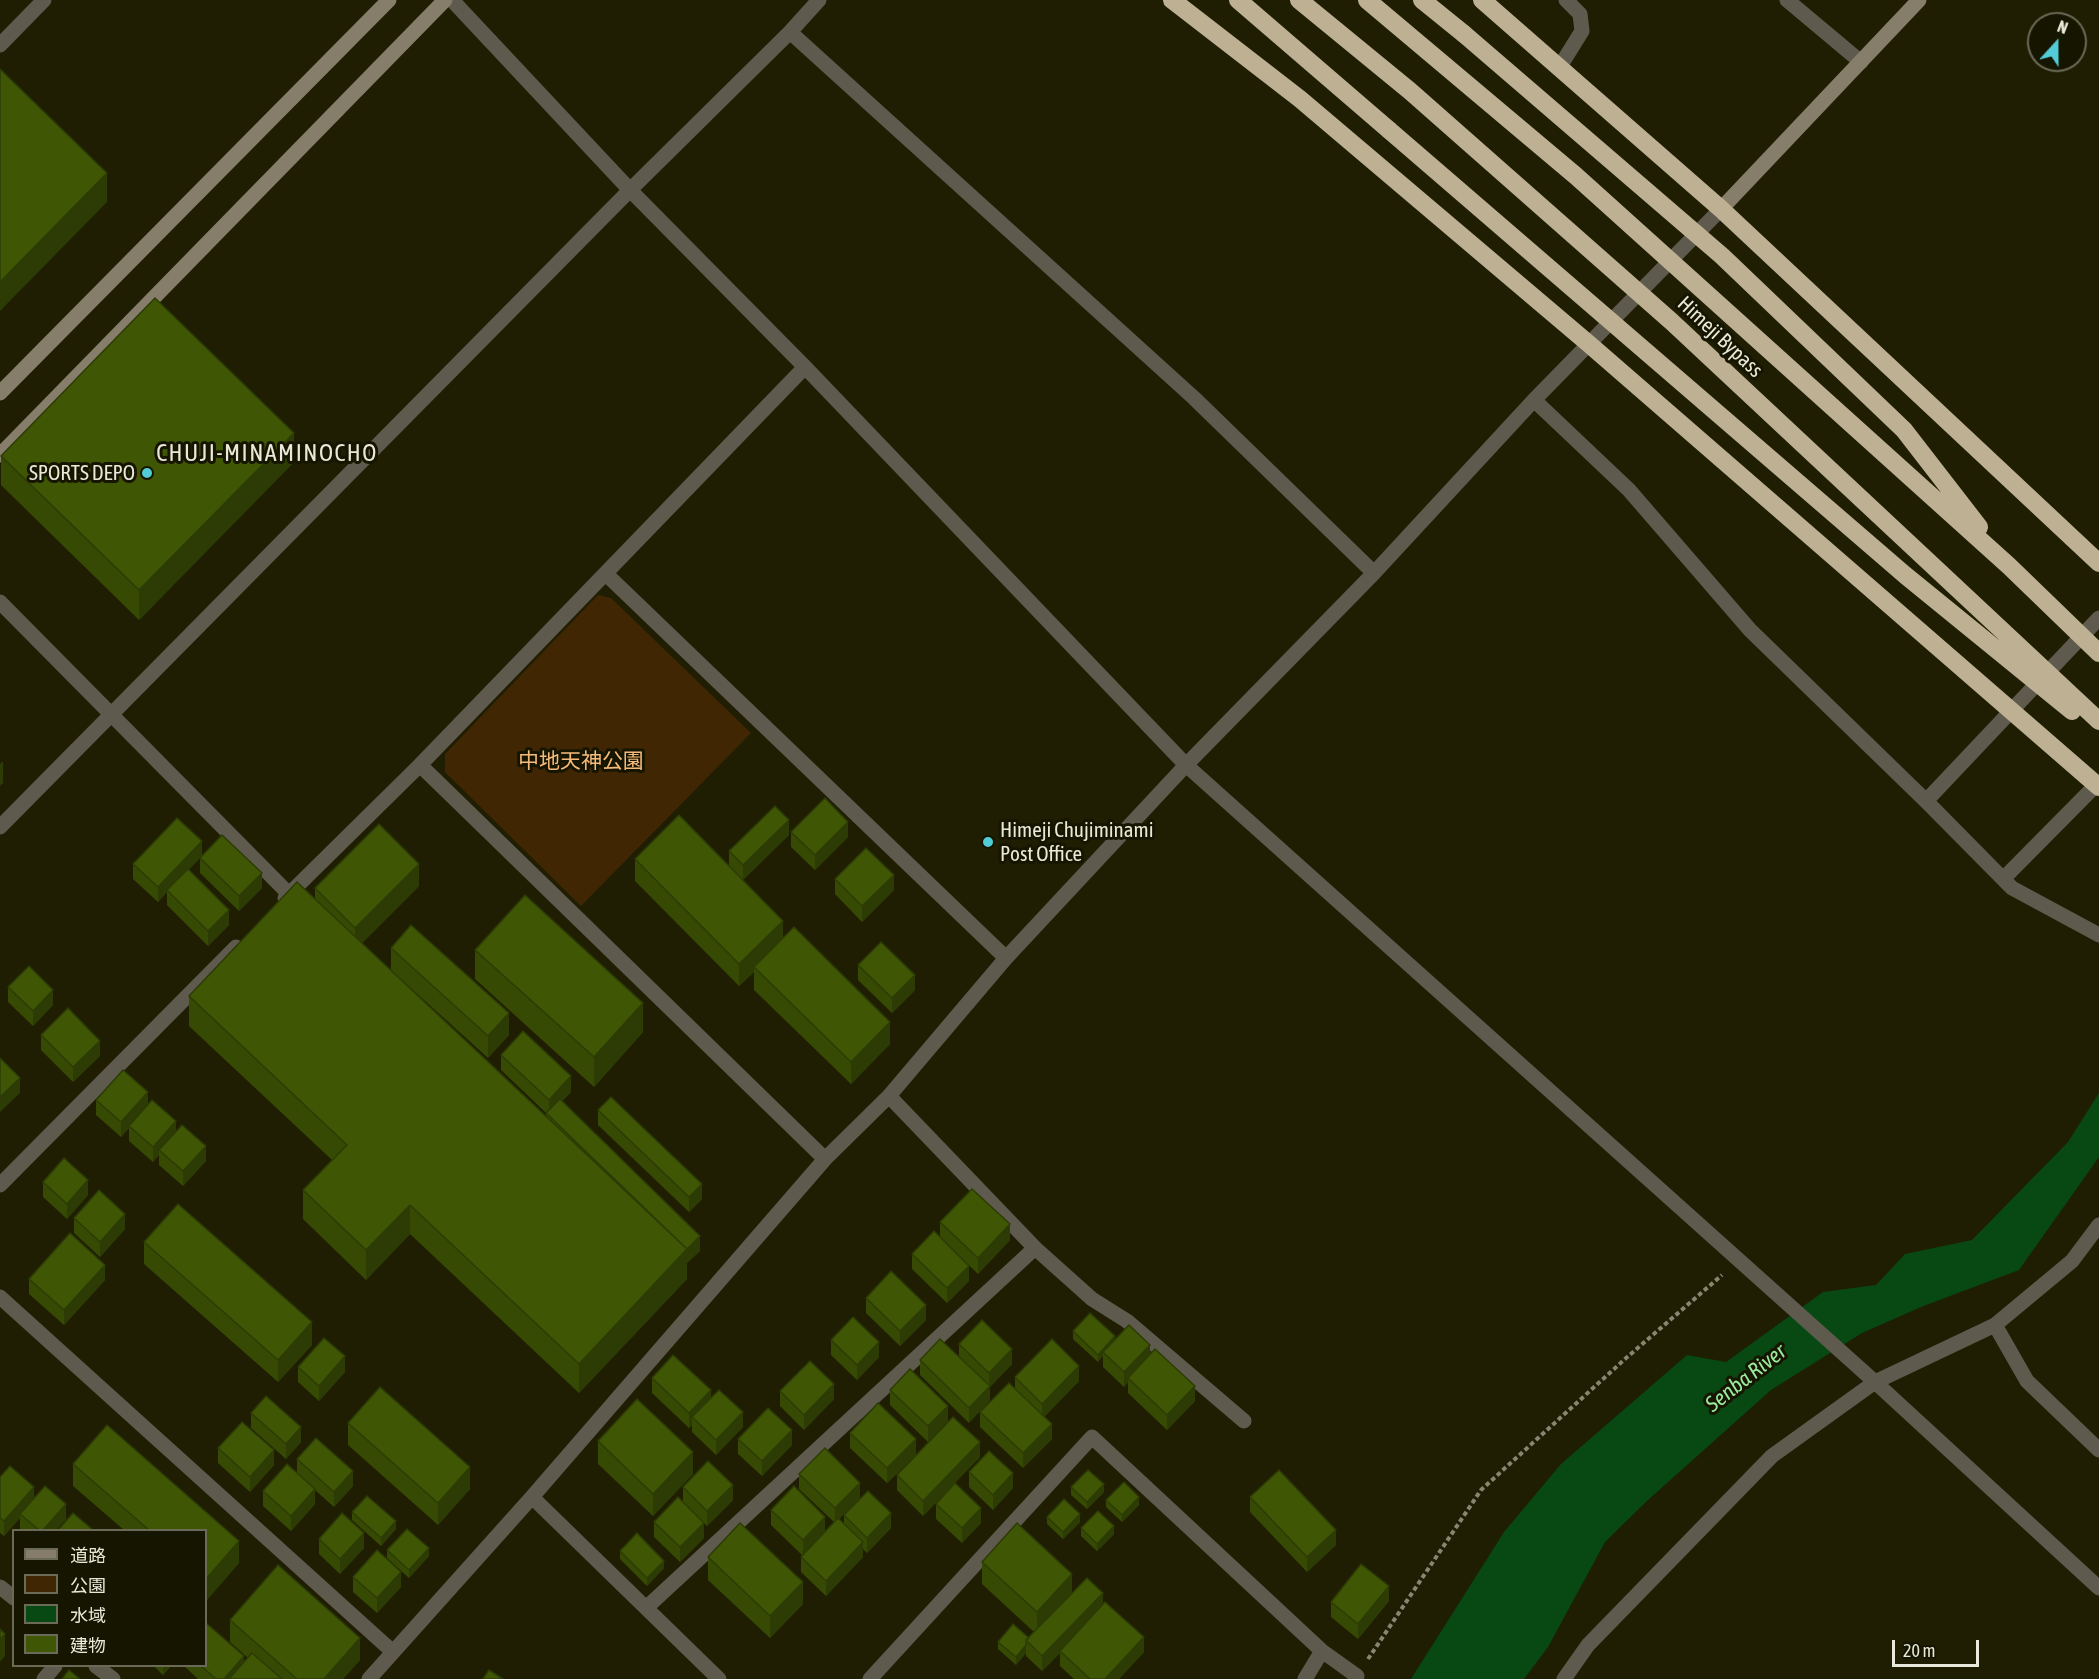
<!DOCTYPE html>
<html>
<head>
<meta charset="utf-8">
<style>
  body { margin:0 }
  #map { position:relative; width:2099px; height:1679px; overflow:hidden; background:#1f1e03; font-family:"Asap Condensed","Noto Sans JP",sans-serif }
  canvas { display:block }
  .legend { position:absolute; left:12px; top:1529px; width:195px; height:138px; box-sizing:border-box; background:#161500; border:2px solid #6a6a57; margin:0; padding:8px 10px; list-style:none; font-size:18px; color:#e9e9d9 }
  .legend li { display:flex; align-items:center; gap:12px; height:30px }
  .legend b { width:30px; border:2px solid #6a6a57 }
  .north { position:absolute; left:2027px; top:12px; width:60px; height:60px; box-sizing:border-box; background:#161500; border:2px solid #6a6a57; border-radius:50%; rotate:21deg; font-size:16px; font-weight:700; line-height:24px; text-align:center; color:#e9e9d9 }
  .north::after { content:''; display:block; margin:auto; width:21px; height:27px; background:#52ccd6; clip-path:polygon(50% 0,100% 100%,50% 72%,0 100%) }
  .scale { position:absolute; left:1892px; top:1640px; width:87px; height:27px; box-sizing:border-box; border:3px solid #e9e9d9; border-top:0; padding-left:8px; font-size:18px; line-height:21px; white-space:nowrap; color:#e9e9d9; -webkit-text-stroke:4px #161500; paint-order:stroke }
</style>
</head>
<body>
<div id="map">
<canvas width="2099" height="1679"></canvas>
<ul class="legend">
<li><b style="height:8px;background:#867d6a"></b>道路</li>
<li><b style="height:16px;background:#412603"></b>公園</li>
<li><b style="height:16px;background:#074813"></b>水域</li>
<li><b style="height:16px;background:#3f5605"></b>建物</li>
</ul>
<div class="north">N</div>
<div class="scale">20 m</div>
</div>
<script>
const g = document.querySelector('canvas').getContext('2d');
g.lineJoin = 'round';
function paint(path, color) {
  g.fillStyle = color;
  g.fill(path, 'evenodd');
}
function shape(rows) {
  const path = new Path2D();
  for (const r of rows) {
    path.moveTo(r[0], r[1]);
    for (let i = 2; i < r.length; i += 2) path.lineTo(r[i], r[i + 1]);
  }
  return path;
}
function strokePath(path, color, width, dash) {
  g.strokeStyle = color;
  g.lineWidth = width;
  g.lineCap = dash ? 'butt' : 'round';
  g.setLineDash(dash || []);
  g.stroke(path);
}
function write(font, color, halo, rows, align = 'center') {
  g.font = font + ' "Asap Condensed","Noto Sans JP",sans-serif';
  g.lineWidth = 6;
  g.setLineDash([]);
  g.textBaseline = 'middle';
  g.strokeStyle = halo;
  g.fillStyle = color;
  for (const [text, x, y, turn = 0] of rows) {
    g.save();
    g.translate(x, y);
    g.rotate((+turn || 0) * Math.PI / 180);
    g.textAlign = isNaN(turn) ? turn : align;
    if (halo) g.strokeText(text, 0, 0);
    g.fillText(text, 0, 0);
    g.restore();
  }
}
const green = shape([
  [598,595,611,598,751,733,581,906,445,772,445,754]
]);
const water = shape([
  [2099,1093,2099,1157,2019,1270,1921,1307,1862,1333,1771,1390,1648,1500,1605,1542,1548,1647,1524,1679,1411,1679,1504,1532,1561,1464,1687,1355,1726,1362,1823,1292,1876,1285,1905,1254,1972,1240,2068,1142]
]);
const path = shape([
  [1368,1659,1481,1490,1625,1359,1722,1275]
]);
const street = shape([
  [452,0,630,190,805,367,1186,765,1875,1382,2099,1588],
  [1787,0,1861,62],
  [790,32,1194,398,1374,573],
  [0,45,44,0],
  [1559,68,1582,31,1580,14,1566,0],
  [1534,400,1629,490,1750,630,1926,801,2012,888,2099,935],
  [606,574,1006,958],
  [0,602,289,894],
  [420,765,825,1159],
  [1926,801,2099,618],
  [0,827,630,190,790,32,819,0],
  [2003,879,2096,785],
  [285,898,420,765,805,367],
  [0,1185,236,947],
  [1035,1248,1092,1299,1127,1321,1244,1421],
  [0,1297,393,1652],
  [1995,1325,2027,1381,2099,1450],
  [532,1497,719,1679],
  [0,1587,14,1598],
  [647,1607,1035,1248,889,1096],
  [96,1666,113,1679],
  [44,1679,55,1666],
  [369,1679,532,1497,825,1159,889,1096,1006,958,1186,765,1374,573,1534,400,1721,209],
  [870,1679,1092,1437,1322,1651,1357,1676],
  [1305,1679,1322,1651],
  [1564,1679,1588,1645,1772,1456,1875,1382,1995,1325,2072,1261,2099,1225]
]);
const secondary = shape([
  [1721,209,1919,0],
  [0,393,389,0],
  [0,455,445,0]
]);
const highway = shape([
  [1172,0,1300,99,1589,344,2099,787],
  [1238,0,1389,130],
  [1422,0,1464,34],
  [1482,0,1721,209,2099,563]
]);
const highwayBridge = shape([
  [1299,0,1410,91,1672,322,2099,721],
  [1367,0,1576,176,2009,566,2099,653],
  [1464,34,1722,256,1904,430,1979,527],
  [1389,130,1905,575,2072,711]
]);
const wall = shape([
  [1,456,294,462,139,620,1,485],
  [791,832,848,837,815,870,791,847],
  [789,835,743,880,729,866,729,851],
  [202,856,189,869,229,925,208,946,167,905,167,892,158,902,133,879,133,864],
  [200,858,262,888,239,911,200,873],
  [635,859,783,937,890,1044,851,1084,754,990,754,972,739,986,635,881],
  [835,879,894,890,862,922,835,894],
  [419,886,362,943,391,970,391,948,509,1035,488,1058,403,981,546,1116,546,1113,501,1070,501,1055,571,1092,562,1101,700,1251,687,1263,687,1279,579,1393,410,1234,366,1280,303,1219,303,1190,332,1160,189,1026,189,996,315,899,315,888],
  [475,950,643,1032,594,1087,475,979],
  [858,965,915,990,892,1013,858,980],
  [8,987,53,1005,33,1026,8,1002],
  [41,1035,100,1056,73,1082,41,1050],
  [96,1100,148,1105,206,1161,183,1186,159,1165,159,1155,153,1162,129,1141,129,1128,121,1137,96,1115],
  [598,1110,702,1199,689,1212,598,1125],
  [43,1182,88,1195,67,1219,43,1197],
  [74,1218,125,1229,100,1257,74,1233],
  [940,1222,1010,1240,978,1274,942,1240,969,1281,947,1303,912,1269,912,1254,940,1237],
  [144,1242,312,1345,278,1382,144,1264],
  [29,1279,105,1280,64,1325,29,1294],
  [866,1298,926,1320,900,1346,866,1313],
  [1073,1331,1115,1340,1150,1355,1195,1401,1167,1430,1128,1393,1128,1382,1124,1387,1103,1367,1103,1356,1098,1362,1073,1339],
  [831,1340,879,1357,857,1380,831,1355],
  [959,1344,1012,1364,990,1387,969,1423,920,1375,920,1360,959,1357],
  [298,1367,345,1372,319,1401,298,1382],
  [1015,1377,1079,1381,1044,1417,1052,1439,1023,1468,980,1427,980,1412,1015,1389],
  [652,1378,711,1398,743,1427,716,1455,692,1432,692,1425,689,1428,652,1393],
  [890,1390,948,1421,928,1442,890,1405],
  [780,1391,834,1399,804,1430,780,1406],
  [251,1413,301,1442,286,1459,251,1428],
  [348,1423,470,1489,438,1525,348,1445],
  [107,1425,239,1541,239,1563,206,1601,206,1530,124,1530,73,1486,73,1464],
  [850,1433,916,1455,887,1483,850,1448],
  [738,1439,792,1445,762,1476,738,1454],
  [598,1441,693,1474,653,1516,598,1464],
  [218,1448,274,1465,250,1492,218,1463],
  [980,1457,923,1516,897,1490,897,1475],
  [297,1459,353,1486,334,1507,315,1490,315,1504,291,1531,263,1506,263,1491,297,1473],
  [969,1472,1013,1488,993,1510,969,1487],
  [799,1474,860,1498,839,1519,844,1523,844,1515,891,1528,867,1553,863,1549,863,1557,826,1596,801,1572,801,1557,802,1555,771,1525,771,1510,825,1531,834,1522,799,1489],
  [0,1477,34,1497,66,1519,56,1530,22,1530,20,1529,20,1518,4,1536,0,1533],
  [683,1487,733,1500,707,1526,704,1523,704,1538,680,1562,654,1537,654,1522,683,1502],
  [1071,1487,1104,1492,1087,1509,1071,1495],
  [1250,1497,1336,1545,1307,1572,1250,1512],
  [1106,1500,1139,1505,1122,1522,1106,1507],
  [936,1504,981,1523,962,1543,936,1519],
  [352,1512,396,1529,381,1546,352,1520],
  [1047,1517,1080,1522,1063,1539,1047,1524],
  [1081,1528,1114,1534,1097,1551,1081,1536],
  [319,1539,364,1548,340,1574,319,1554],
  [387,1550,429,1556,409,1578,387,1558],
  [620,1551,664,1568,647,1586,620,1559],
  [708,1557,803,1604,770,1638,708,1580],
  [982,1562,1072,1593,1103,1605,1144,1652,1119,1679,1074,1679,1060,1666,1060,1653,1042,1671,1026,1656,1026,1653,1016,1665,998,1649,998,1642,1029,1638,1034,1632,982,1584],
  [353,1577,401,1587,377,1613,353,1592],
  [1389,1601,1358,1639,1331,1617,1331,1602],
  [230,1620,360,1660,343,1679,198,1679,183,1665,206,1665,244,1662,248,1658,230,1642],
  [153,1665,172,1665,163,1675]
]);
const shadedWall = shape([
  [107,173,107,202,0,311,0,282],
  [294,433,294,462,139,620,139,590],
  [3,761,3,783,0,786,0,764],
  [789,820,789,835,743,880,743,865],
  [848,822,848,837,815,870,815,855],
  [202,841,202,856,168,891,167,890,167,892,158,902,158,887],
  [419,864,419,886,355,950,355,928],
  [262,873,262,888,239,911,239,896],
  [894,875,894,890,862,922,862,906],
  [229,910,229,925,208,946,208,931],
  [783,921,783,943,754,967,754,972,739,986,739,964],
  [915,975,915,990,892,1013,892,998],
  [53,990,53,1005,33,1026,33,1011],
  [643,1003,643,1032,594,1087,594,1057],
  [509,1013,509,1035,488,1058,488,1036],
  [890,1022,890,1044,851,1084,851,1062],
  [100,1041,100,1056,73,1082,73,1067],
  [571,1076,571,1092,549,1115,549,1100],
  [20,1078,20,1093,0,1112,0,1097],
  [148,1092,148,1107,129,1126,129,1128,121,1137,121,1122],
  [176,1121,176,1136,159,1150,159,1155,153,1162,153,1147],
  [206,1146,206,1161,183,1186,183,1171],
  [88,1180,88,1195,67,1219,67,1204],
  [702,1184,702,1199,689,1212,689,1197],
  [410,1205,410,1234,366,1280,366,1250],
  [125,1214,125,1229,100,1257,100,1242],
  [1010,1224,1010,1240,978,1274,978,1258],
  [700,1236,700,1251,687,1263,687,1279,579,1393,579,1364],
  [105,1265,105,1280,64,1325,64,1310],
  [969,1266,969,1281,947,1303,947,1288],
  [926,1305,926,1320,900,1346,900,1331],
  [312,1322,312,1345,278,1382,278,1360],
  [1115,1336,1115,1344,1103,1352,1103,1356,1098,1362,1098,1355],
  [879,1342,879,1357,857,1380,857,1365],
  [1150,1345,1150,1360,1128,1378,1128,1382,1124,1387,1124,1372],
  [1012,1349,1012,1364,990,1387,990,1401,969,1423,969,1408,989,1387,989,1373],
  [345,1356,345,1372,319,1401,319,1386],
  [1079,1366,1079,1381,1042,1419,1042,1404],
  [834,1384,834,1399,804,1430,804,1415],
  [1195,1386,1195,1401,1167,1430,1167,1415],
  [711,1390,711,1405,692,1417,692,1425,689,1428,689,1413],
  [948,1406,948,1421,928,1442,928,1426],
  [743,1412,743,1427,716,1455,716,1440],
  [1052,1424,1052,1439,1023,1468,1023,1453],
  [301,1427,301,1442,286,1459,286,1444],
  [792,1430,792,1445,762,1476,762,1461],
  [916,1439,916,1455,887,1483,887,1468],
  [980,1442,980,1457,923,1516,923,1501],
  [274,1450,274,1465,250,1492,250,1477],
  [693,1452,693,1474,653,1516,653,1494],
  [470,1467,470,1489,438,1525,438,1503],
  [353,1471,353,1486,334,1507,334,1492],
  [1013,1473,1013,1488,993,1510,993,1495],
  [860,1483,860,1498,835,1523,835,1508],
  [1104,1484,1104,1492,1087,1509,1087,1502],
  [733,1485,733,1500,707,1526,707,1511],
  [34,1487,34,1502,20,1514,20,1518,4,1536,4,1521],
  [315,1489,315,1504,291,1531,291,1516],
  [1139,1497,1139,1505,1122,1522,1122,1515],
  [66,1504,66,1519,56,1530,43,1530],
  [981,1508,981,1523,962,1543,962,1528],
  [891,1513,891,1528,867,1553,867,1538],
  [1080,1514,1080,1522,1063,1539,1063,1532],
  [825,1517,825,1532,803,1555,803,1540],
  [396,1521,396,1529,381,1546,381,1538],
  [704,1523,704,1538,680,1562,680,1547],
  [1114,1526,1114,1534,1097,1551,1097,1544],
  [1336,1530,1336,1545,1307,1572,1307,1557],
  [364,1533,364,1548,340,1574,340,1559],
  [239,1541,239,1563,206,1601,206,1579],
  [863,1542,863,1557,826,1596,826,1581],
  [429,1548,429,1556,409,1578,409,1570],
  [664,1561,664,1568,647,1586,647,1578],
  [401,1572,401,1587,377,1613,377,1598],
  [1072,1574,1072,1596,1037,1634,1037,1612],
  [803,1582,803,1604,770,1638,770,1616],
  [1389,1586,1389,1601,1358,1639,1358,1624],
  [1103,1593,1103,1608,1042,1671,1042,1656],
  [5,1634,5,1656,0,1662,0,1640],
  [1144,1637,1144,1652,1119,1679,1105,1679],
  [360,1638,360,1660,343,1679,324,1679],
  [1026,1645,1026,1653,1016,1665,1016,1657],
  [244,1656,244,1671,237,1679,224,1679],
  [163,1665,172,1665,163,1675]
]);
const building = shape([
  [0,69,107,173,0,282,0,69],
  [155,298,294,433,139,590,1,456,155,298],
  [825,798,848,822,815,855,791,832,825,798],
  [775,806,789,820,743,865,729,851,775,806],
  [679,815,783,921,739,964,635,859,679,815],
  [177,818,202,841,158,887,133,864,177,818],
  [379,824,419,864,355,928,315,888,379,824],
  [222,835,262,873,239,896,200,858,222,835],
  [866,848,894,875,862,906,835,879,866,848],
  [188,869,229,910,208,931,167,890,188,869],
  [297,882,687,1249,579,1364,410,1205,366,1250,303,1190,347,1145,189,996,297,882],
  [525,895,643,1003,594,1057,475,950,525,895],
  [411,925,509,1013,488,1036,391,948,411,925],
  [794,927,890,1022,851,1062,754,967,794,927],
  [881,942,915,975,892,998,858,965,881,942],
  [29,966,53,990,33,1011,8,987,29,966],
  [68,1008,100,1041,73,1067,41,1035,68,1008],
  [523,1031,571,1076,549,1100,501,1055,523,1031],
  [0,1058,20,1078,0,1097,0,1058],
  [123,1070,148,1092,121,1122,96,1100,123,1070],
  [611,1097,702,1184,689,1197,598,1110,611,1097],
  [560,1099,700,1236,687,1249,546,1113,560,1099],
  [152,1100,176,1121,153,1147,129,1126,152,1100],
  [182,1125,206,1146,183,1171,159,1150,182,1125],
  [64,1158,88,1180,67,1204,43,1182,64,1158],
  [972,1189,1010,1224,978,1258,940,1222,972,1189],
  [99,1190,125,1214,100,1242,74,1218,99,1190],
  [178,1204,312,1322,278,1360,144,1242,178,1204],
  [934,1231,969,1266,947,1288,912,1254,934,1231],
  [70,1233,105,1265,64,1310,29,1279,70,1233],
  [891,1271,926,1305,900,1331,866,1298,891,1271],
  [1090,1313,1115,1336,1098,1355,1073,1331,1090,1313],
  [853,1317,879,1342,857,1365,831,1340,853,1317],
  [982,1320,1012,1349,989,1373,959,1344,982,1320],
  [1129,1325,1150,1345,1124,1372,1103,1352,1129,1325],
  [324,1338,345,1356,319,1386,298,1367,324,1338],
  [940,1339,990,1386,969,1408,920,1360,940,1339],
  [1052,1339,1079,1366,1042,1404,1015,1377,1052,1339],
  [1155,1349,1195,1386,1167,1415,1128,1378,1155,1349],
  [673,1355,711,1390,689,1413,652,1378,673,1355],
  [810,1361,834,1384,804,1415,780,1391,810,1361],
  [910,1369,948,1406,928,1426,890,1390,910,1369],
  [1009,1383,1052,1424,1023,1453,980,1412,1009,1383],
  [380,1387,470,1467,438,1503,348,1423,380,1387],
  [719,1390,743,1412,716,1440,692,1417,719,1390],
  [266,1396,301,1427,286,1444,251,1413,266,1396],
  [637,1399,693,1452,653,1494,598,1441,637,1399],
  [878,1403,916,1439,887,1468,850,1433,878,1403],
  [768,1408,792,1430,762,1461,738,1439,768,1408],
  [953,1417,980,1442,923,1501,897,1475,953,1417],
  [242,1422,274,1450,250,1477,218,1448,242,1422],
  [107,1425,239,1541,206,1579,206,1530,149,1530,73,1464,107,1425],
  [316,1438,353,1471,334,1492,297,1459,316,1438],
  [825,1448,860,1483,835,1508,799,1474,825,1448],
  [989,1451,1013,1473,993,1495,969,1472,989,1451],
  [708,1461,733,1485,707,1511,683,1487,708,1461],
  [287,1464,315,1489,291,1516,263,1491,287,1464],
  [10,1466,34,1487,4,1521,0,1518,0,1477,10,1466],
  [1088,1470,1104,1484,1087,1502,1071,1487,1088,1470],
  [1279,1470,1336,1530,1307,1557,1250,1497,1279,1470],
  [1124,1482,1139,1497,1122,1515,1106,1500,1124,1482],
  [955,1483,981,1508,962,1528,936,1504,955,1483],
  [45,1486,66,1504,43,1530,39,1530,20,1514,45,1486],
  [794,1486,825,1517,803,1540,771,1510,794,1486],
  [868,1491,891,1513,867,1538,844,1515,868,1491],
  [367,1496,396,1521,381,1538,352,1512,367,1496],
  [678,1497,704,1523,680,1547,654,1522,678,1497],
  [1064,1499,1080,1514,1063,1532,1047,1517,1064,1499],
  [1098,1511,1114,1526,1097,1544,1081,1528,1098,1511],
  [73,1513,93,1530,58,1530,73,1513],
  [342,1513,364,1533,340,1559,319,1539,342,1513],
  [838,1518,863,1542,826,1581,801,1557,838,1518],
  [740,1523,803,1582,770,1616,708,1557,740,1523],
  [1017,1523,1072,1574,1037,1612,982,1562,1017,1523],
  [407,1529,429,1548,409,1570,387,1550,407,1529],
  [637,1533,664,1561,647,1578,620,1551,637,1533],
  [377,1550,401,1572,377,1598,353,1577,377,1550],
  [1361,1564,1389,1586,1358,1624,1331,1602,1361,1564],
  [278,1565,360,1638,324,1679,297,1679,230,1620,278,1565],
  [1087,1578,1103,1593,1042,1656,1026,1640,1087,1578],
  [1105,1602,1144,1637,1105,1679,1090,1679,1060,1651,1105,1602],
  [206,1623,244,1656,224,1679,216,1679,200,1665,206,1665,206,1623],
  [1013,1624,1029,1638,1026,1640,1026,1645,1016,1657,998,1642,1013,1624],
  [0,1629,5,1634,0,1640,0,1629],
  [252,1653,282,1679,229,1679,252,1653],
  [69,1670,80,1679,62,1679,69,1670],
  [489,1670,503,1679,483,1679,489,1670]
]);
const markers = [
  [147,473,6,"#52ccd6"],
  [988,842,6,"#52ccd6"]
];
const streetNames = [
  ["Himeji Bypass",1720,337,43]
];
const poiNames = [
  ["SPORTS DEPO",135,473],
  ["Himeji Chujiminami",1000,830,"left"],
  ["Post Office",1000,854,"left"]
];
const parkNames = [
  ["中地天神公園",581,761]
];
const waterNames = [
  ["Senba River",1746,1378,-38]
];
const quarterNames = [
  ["CHUJI-MINAMINOCHO",267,453]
];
paint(green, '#412603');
paint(water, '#074813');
strokePath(path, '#868671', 4, [4.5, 3]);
strokePath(street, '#5f5a4e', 15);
strokePath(secondary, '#867d6a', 15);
strokePath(highway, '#beb193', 18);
strokePath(highwayBridge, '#beb193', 18);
paint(wall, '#364a04');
paint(shadedWall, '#2c3c04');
paint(building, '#3f5605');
strokePath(building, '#2c3c04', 1.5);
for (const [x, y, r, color] of markers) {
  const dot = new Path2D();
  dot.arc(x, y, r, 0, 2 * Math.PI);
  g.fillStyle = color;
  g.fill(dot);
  strokePath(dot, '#161500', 2);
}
write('21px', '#e9e9d9', '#161500', streetNames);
write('21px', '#e9e9d9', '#161500', poiNames, 'right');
write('21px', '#f6bb79', '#161500', parkNames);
write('italic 22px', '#9aec9d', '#161500', waterNames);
g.letterSpacing = '1.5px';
write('24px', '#e9e9d9', '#161500', quarterNames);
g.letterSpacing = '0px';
</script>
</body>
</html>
